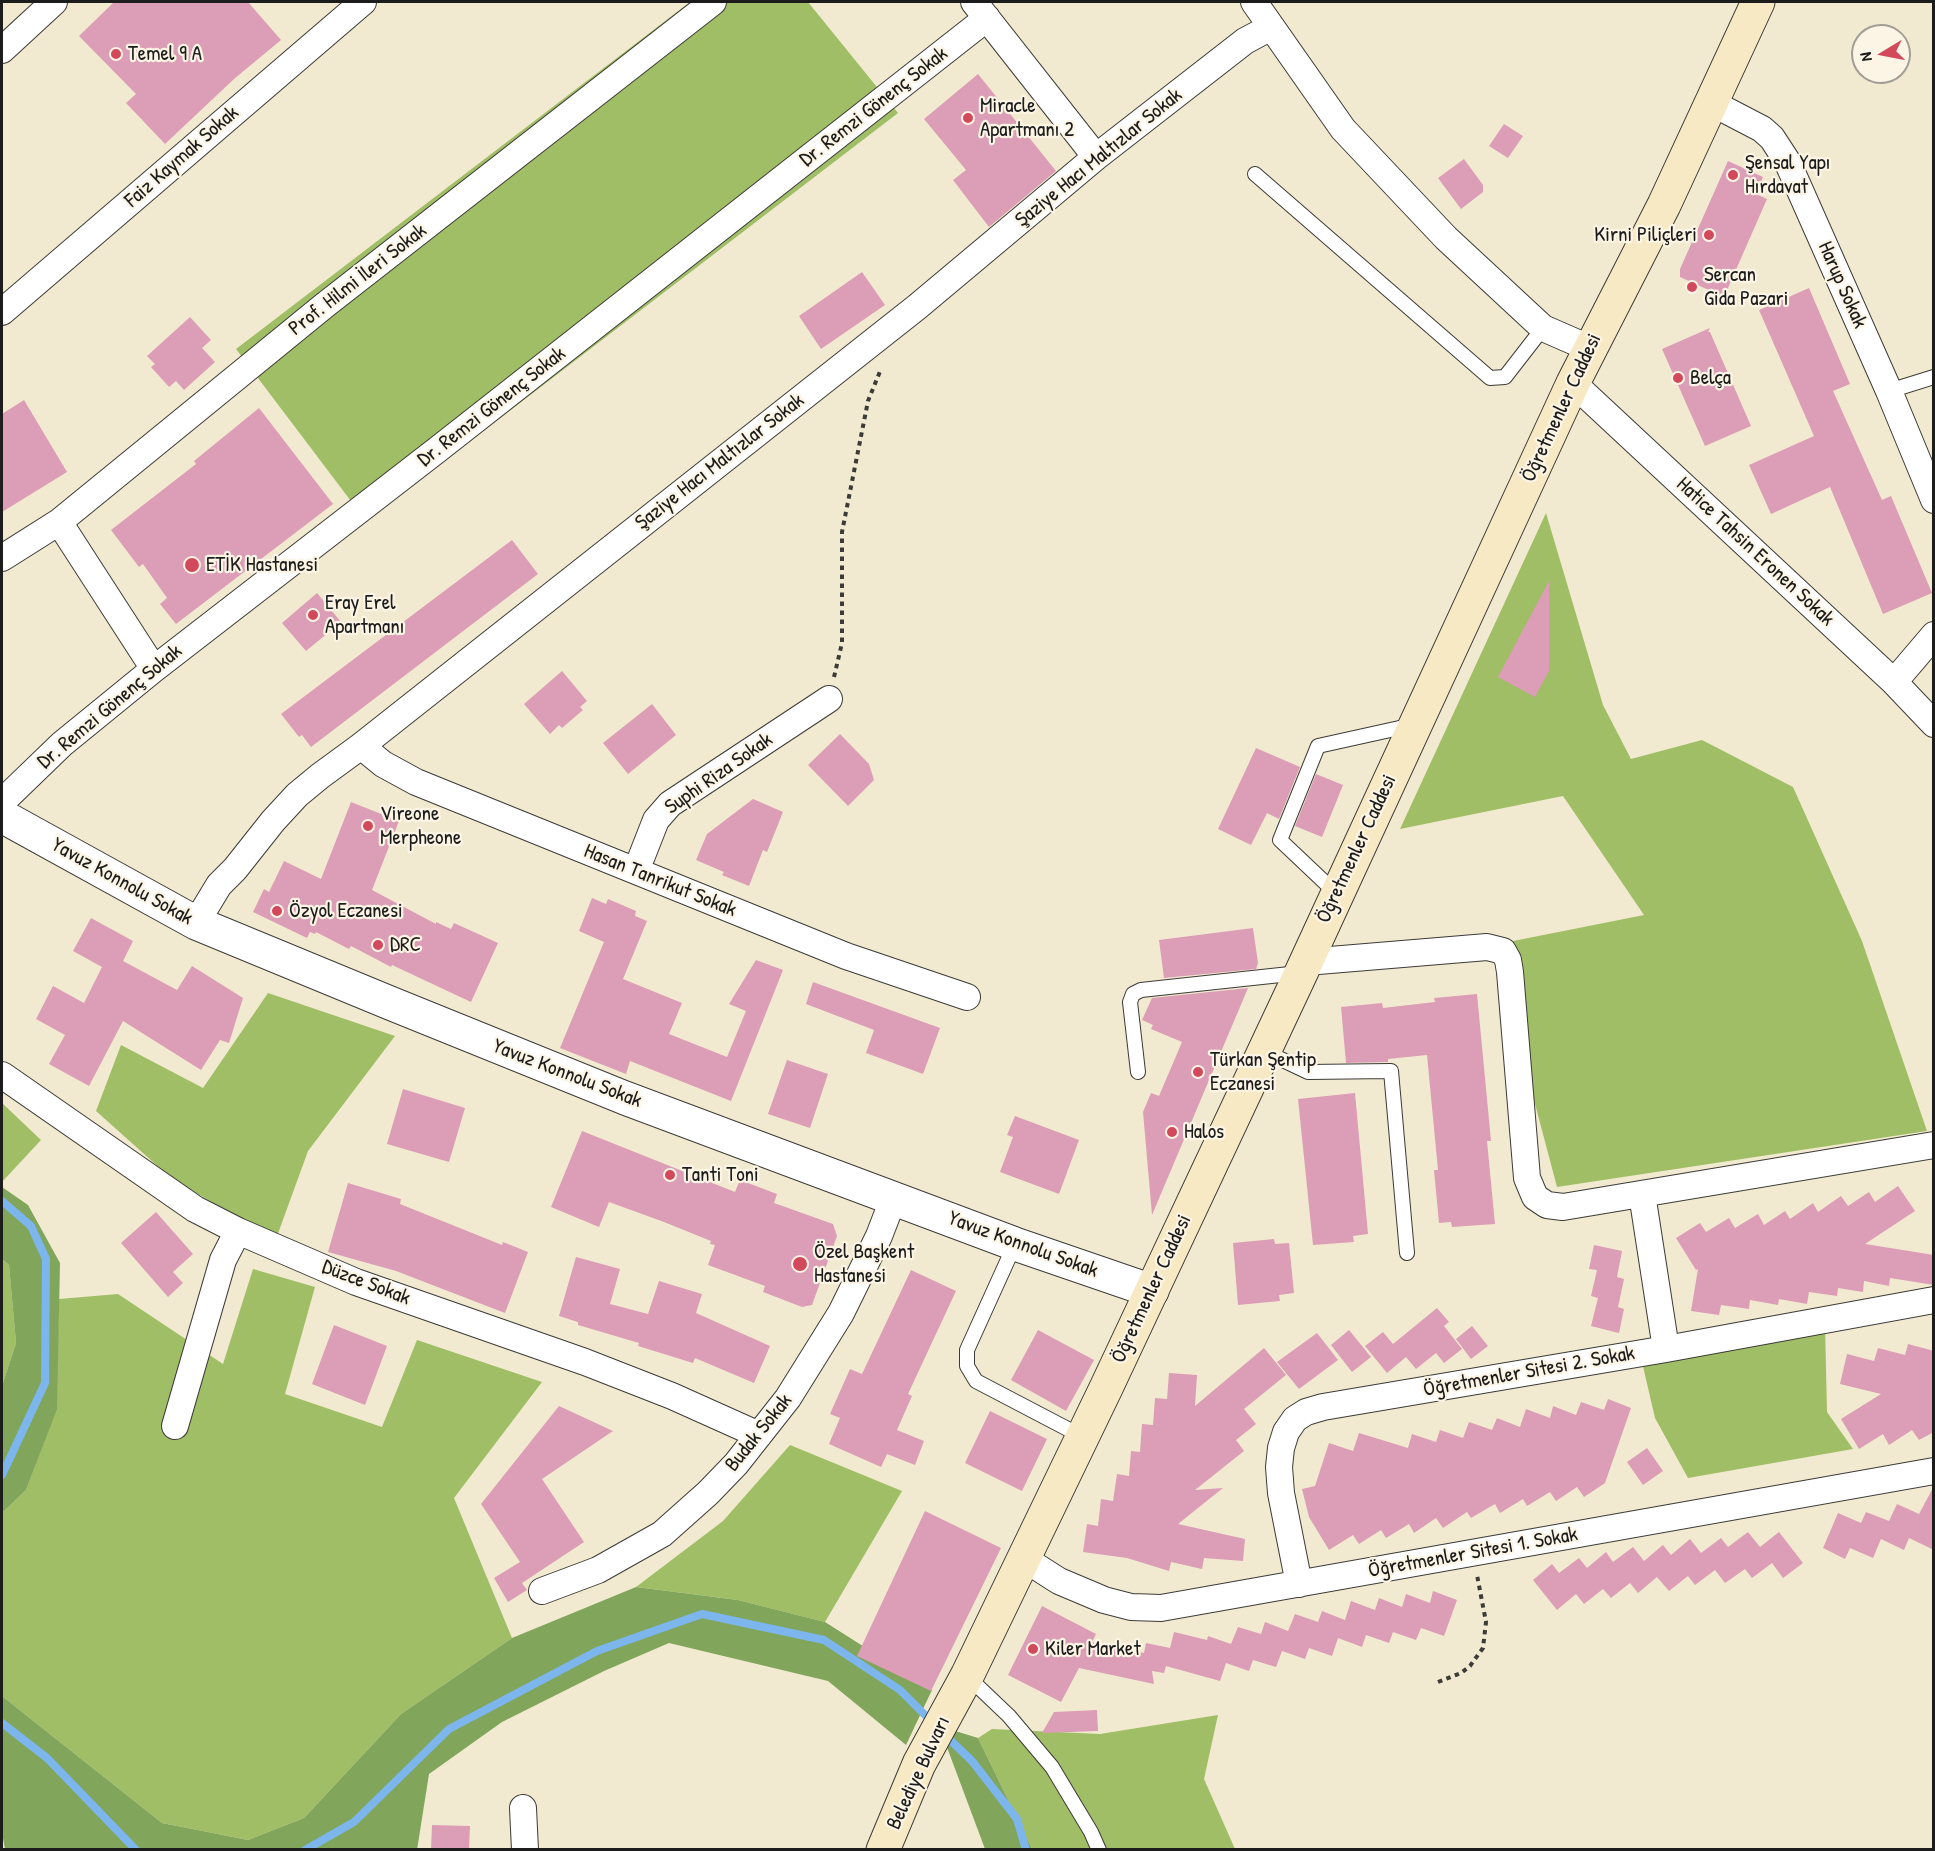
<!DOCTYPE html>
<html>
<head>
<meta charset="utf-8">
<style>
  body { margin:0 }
  #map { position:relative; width:1935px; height:1851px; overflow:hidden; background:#f2ead0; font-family:"Patrick Hand",sans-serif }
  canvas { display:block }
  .frame { position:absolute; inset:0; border:3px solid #1c1c1c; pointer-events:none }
  .north { position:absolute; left:1851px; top:24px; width:60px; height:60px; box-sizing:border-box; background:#fcf5e5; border:2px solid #a29e95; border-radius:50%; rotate:260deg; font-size:16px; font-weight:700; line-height:24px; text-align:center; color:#1c1c1c }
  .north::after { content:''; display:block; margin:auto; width:21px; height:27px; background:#d1495b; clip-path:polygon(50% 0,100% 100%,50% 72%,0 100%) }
</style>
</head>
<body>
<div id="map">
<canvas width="1935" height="1851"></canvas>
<div class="frame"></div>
<div class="north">N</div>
</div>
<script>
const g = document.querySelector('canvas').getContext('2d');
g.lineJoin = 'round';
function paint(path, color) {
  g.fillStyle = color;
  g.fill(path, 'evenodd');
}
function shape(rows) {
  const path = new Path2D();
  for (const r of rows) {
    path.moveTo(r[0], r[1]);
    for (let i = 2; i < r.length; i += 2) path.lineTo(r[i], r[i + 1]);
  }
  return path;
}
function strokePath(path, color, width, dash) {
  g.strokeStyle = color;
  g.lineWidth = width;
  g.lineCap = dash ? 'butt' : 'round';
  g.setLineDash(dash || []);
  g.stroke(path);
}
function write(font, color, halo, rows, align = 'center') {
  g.font = font + ' "Patrick Hand",sans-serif';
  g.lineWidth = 4.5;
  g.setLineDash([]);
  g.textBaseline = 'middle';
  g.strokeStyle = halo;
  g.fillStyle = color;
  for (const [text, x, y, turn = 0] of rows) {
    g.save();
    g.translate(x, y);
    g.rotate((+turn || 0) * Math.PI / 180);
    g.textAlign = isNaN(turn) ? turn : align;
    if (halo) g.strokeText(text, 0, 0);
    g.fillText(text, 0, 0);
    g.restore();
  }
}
const green = shape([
  [690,2,808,2,898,113,366,521,236,349],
  [1546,513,1603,705,1631,759,1702,740,1793,787,1862,941,1927,1131,1557,1187,1493,945,1644,915,1563,796,1400,829],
  [268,993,395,1036,308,1151,276,1239,172,1179,96,1111,121,1045,203,1088],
  [2,1103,41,1140,2,1182],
  [2,1259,9,1265,16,1343,2,1386],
  [253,1269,315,1287,285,1394,382,1427,417,1340,542,1382,454,1498,512,1638,401,1714,304,1818,248,1840,162,1823,2,1696,2,1513,26,1490,56,1409,59,1299,118,1294,223,1364],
  [1825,1324,1827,1412,1853,1449,1688,1478,1655,1418,1642,1362],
  [790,1445,902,1491,825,1622,738,1600,636,1587,723,1521],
  [1218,1715,1204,1779,1235,1849,1032,1849,978,1738,992,1729,1100,1734]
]);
const forest = shape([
  [2,1187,28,1205,60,1263,57,1409,26,1490,2,1513,2,1386,16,1343,9,1265,2,1259],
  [636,1587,738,1600,825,1622,932,1690,906,1745,828,1681,669,1643,604,1671,502,1722,429,1774,417,1850,5,1849,2,1833,2,1696,162,1823,248,1840,304,1818,401,1714,512,1638],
  [939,1726,978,1738,1032,1849,985,1849]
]);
const stream = shape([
  [2,1201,31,1226,46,1259,45,1383,2,1475],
  [2,1723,47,1758,136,1850],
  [945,1735,972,1761,1017,1819,1026,1850],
  [305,1850,354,1822,449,1729,597,1651,702,1614,824,1640,900,1690,932,1722]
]);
const building = shape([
  [114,2,248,2,281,40,234,79,165,144,126,103,136,94,79,36],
  [978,74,1056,171,989,227,953,180,966,170,924,119],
  [1504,124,1523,136,1508,158,1489,146],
  [1464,159,1483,185,1483,192,1461,209,1438,178],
  [1728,161,1763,177,1756,194,1767,199,1724,297,1680,277,1680,269],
  [862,272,885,305,821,349,799,316],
  [1809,288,1850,384,1833,391,1882,500,1891,496,1932,593,1883,614,1830,487,1771,514,1749,465,1814,436,1759,310],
  [190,317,211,340,202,348,215,362,184,390,176,381,169,387,151,367,155,364,147,356],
  [1710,328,1708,332,1710,332,1751,426,1705,446,1662,349],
  [24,400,67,472,2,512,2,414],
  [259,408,333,504,176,624,160,604,167,598,143,564,139,567,111,530,196,464,194,461],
  [512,540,538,574,311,747,302,735,299,737,281,714],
  [1549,581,1549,671,1535,697,1498,677],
  [317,593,341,622,306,651,282,623],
  [562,671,587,701,580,707,583,710,562,728,559,725,550,734,524,704],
  [652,704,676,735,628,774,603,743],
  [840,734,869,764,874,780,848,806,808,765],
  [1256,748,1300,767,1279,819,1267,813,1251,845,1218,829],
  [1316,774,1343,785,1322,837,1295,826],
  [753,799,783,812,767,852,763,850,749,886,722,875,724,872,696,860,707,834],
  [351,802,399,821,372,890,436,924,436,922,451,929,454,923,498,943,471,1002,392,965,391,967,351,946,349,949,316,932,315,934,310,932,307,938,253,912,264,889,269,892,284,861,321,879],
  [592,898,606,904,608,899,636,911,635,916,647,921,623,979,682,1003,669,1034,727,1057,746,1011,729,1004,756,960,783,970,731,1101,630,1061,626,1074,560,1048,604,942,579,931],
  [91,918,133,941,123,961,177,990,192,966,243,998,229,1043,220,1040,201,1070,123,1021,89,1086,49,1064,65,1035,36,1019,53,986,84,1003,102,967,73,951],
  [1253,928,1258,963,1256,969,1164,978,1159,940],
  [813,982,940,1028,923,1074,866,1053,874,1030,806,1004],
  [1248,988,1152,1215,1143,1112,1151,1093,1159,1096,1182,1042,1151,1029,1153,1025,1142,1020,1152,998],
  [1477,994,1491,1141,1487,1141,1495,1224,1452,1227,1451,1222,1439,1223,1434,1170,1438,1170,1427,1055,1388,1059,1388,1062,1346,1063,1341,1007,1382,1003,1383,1008,1435,1002,1434,998],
  [787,1060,828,1074,810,1128,768,1114],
  [403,1089,465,1108,449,1162,387,1144],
  [1355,1093,1368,1234,1353,1236,1354,1242,1313,1245,1298,1099],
  [1015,1116,1079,1140,1059,1194,1000,1172,1013,1137,1007,1135],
  [582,1131,735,1192,740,1180,777,1194,774,1203,833,1224,837,1236,812,1305,802,1307,763,1292,765,1286,708,1265,715,1245,710,1244,711,1241,664,1222,609,1202,599,1227,551,1207],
  [348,1183,401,1199,400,1204,502,1245,503,1242,528,1252,505,1313,396,1271,328,1252],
  [1898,1186,1915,1211,1865,1244,1934,1255,1934,1285,1890,1278,1889,1286,1864,1281,1863,1292,1838,1288,1837,1296,1809,1292,1807,1304,1779,1299,1778,1305,1750,1300,1749,1309,1721,1305,1719,1315,1691,1311,1698,1269,1696,1270,1676,1238,1700,1223,1706,1232,1729,1218,1735,1228,1758,1214,1764,1225,1785,1211,1790,1219,1813,1203,1818,1212,1841,1196,1848,1206,1869,1192,1875,1202],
  [156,1212,193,1254,173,1272,183,1283,168,1297,121,1243],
  [1274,1239,1275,1244,1289,1243,1294,1293,1279,1295,1280,1301,1238,1305,1233,1243],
  [1594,1245,1622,1251,1617,1277,1624,1279,1618,1307,1624,1309,1619,1333,1591,1326,1598,1298,1591,1296,1597,1270,1589,1269],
  [576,1257,620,1269,610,1304,648,1314,659,1281,702,1294,696,1313,770,1346,754,1383,695,1358,693,1363,638,1346,639,1343,578,1325,578,1322,559,1316],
  [911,1270,956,1291,908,1394,912,1396,897,1430,924,1441,915,1465,887,1454,881,1467,829,1444,840,1418,830,1414,850,1369,862,1374],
  [1437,1308,1449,1322,1444,1326,1462,1349,1444,1363,1436,1353,1416,1369,1406,1357,1387,1373,1365,1346,1383,1332,1393,1344],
  [334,1325,387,1346,365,1405,312,1384],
  [1472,1326,1488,1346,1471,1359,1456,1339],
  [1038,1330,1094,1360,1066,1411,1011,1380],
  [1349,1330,1371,1357,1352,1372,1331,1345],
  [1317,1333,1338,1360,1299,1389,1277,1362],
  [1908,1344,1934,1351,1934,1432,1919,1440,1912,1430,1889,1445,1883,1434,1859,1449,1841,1419,1881,1394,1840,1384,1847,1354,1874,1361,1878,1348,1905,1355],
  [1264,1348,1286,1375,1244,1409,1256,1424,1236,1440,1244,1451,1195,1490,1223,1488,1178,1524,1245,1539,1243,1561,1204,1558,1202,1569,1171,1562,1169,1571,1127,1558,1083,1552,1087,1524,1098,1526,1101,1499,1113,1501,1117,1474,1129,1476,1131,1451,1140,1452,1142,1424,1153,1425,1155,1398,1167,1399,1169,1373,1197,1375,1195,1406],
  [1608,1399,1631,1408,1605,1483,1584,1497,1577,1487,1556,1501,1550,1492,1527,1506,1523,1499,1500,1513,1495,1504,1471,1518,1467,1512,1443,1528,1436,1518,1414,1533,1409,1524,1386,1538,1381,1530,1359,1544,1353,1535,1329,1550,1309,1517,1302,1489,1315,1486,1329,1443,1353,1451,1359,1433,1408,1448,1412,1434,1436,1442,1440,1430,1463,1438,1469,1422,1492,1430,1497,1418,1520,1427,1526,1409,1550,1418,1553,1406,1576,1415,1581,1402,1604,1410],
  [559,1406,613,1431,542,1479,584,1542,522,1583,527,1590,508,1602,494,1578,520,1562,481,1504],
  [990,1411,1047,1439,1022,1491,965,1463],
  [1647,1448,1663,1471,1643,1485,1627,1462],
  [1934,1486,1934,1550,1909,1538,1904,1550,1881,1539,1873,1558,1850,1548,1845,1559,1823,1548,1838,1513,1861,1523,1866,1512,1889,1521,1897,1504,1919,1514],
  [925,1511,1001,1548,931,1691,857,1656],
  [1748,1532,1760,1547,1779,1532,1803,1563,1783,1578,1772,1563,1752,1578,1745,1569,1725,1583,1715,1570,1695,1585,1688,1576,1669,1591,1657,1577,1638,1593,1630,1583,1611,1598,1603,1589,1584,1604,1576,1594,1557,1610,1533,1580,1552,1564,1559,1573,1579,1558,1587,1568,1606,1552,1613,1562,1633,1547,1644,1561,1663,1545,1671,1555,1690,1539,1701,1553,1721,1538,1728,1547],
  [1433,1591,1457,1600,1444,1636,1421,1628,1416,1640,1393,1632,1389,1643,1366,1635,1362,1647,1338,1638,1332,1656,1309,1648,1305,1659,1282,1651,1276,1667,1253,1660,1249,1671,1226,1663,1220,1681,1166,1666,1164,1673,1152,1671,1154,1684,1079,1668,1061,1702,1008,1675,1042,1606,1096,1634,1092,1642,1144,1653,1146,1643,1170,1648,1168,1656,1174,1632,1207,1640,1208,1636,1231,1644,1238,1627,1261,1634,1265,1622,1288,1631,1295,1614,1318,1622,1322,1611,1345,1620,1351,1601,1375,1610,1379,1598,1402,1607,1406,1594,1430,1603],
  [1097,1710,1098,1731,1042,1733,1054,1712],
  [432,1825,470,1826,469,1850,431,1850]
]);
const path = shape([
  [834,677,842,643,842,532,868,401,881,369],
  [1438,1682,1461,1673,1470,1666,1483,1648,1486,1622,1477,1575]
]);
const service = shape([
  [1255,174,1490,378,1505,377,1543,328],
  [1889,391,1934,377],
  [1336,893,1280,840,1318,746,1413,725],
  [1264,1051,1308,1072,1391,1071,1407,1253],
  [1138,1072,1130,1002,1133,994,1141,990,1299,973],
  [1015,1244,967,1350,967,1366,976,1381,1083,1437],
  [967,1676,1009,1716,1052,1767,1091,1832,1099,1850]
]);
const minor = shape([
  [974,2,1096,157],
  [1254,2,1343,129,1446,238,1543,328,1589,348],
  [2,50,54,2],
  [1712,103,1762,129,1772,138,1787,161,1889,391,1934,500],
  [2,312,363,2],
  [1573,383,1894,682,1934,724],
  [59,522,154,669],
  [2,558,59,522,325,305,713,2],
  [1894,682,1934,635],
  [361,746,383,764,416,782,846,956,967,997],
  [2,802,62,744,154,669,437,450,987,18],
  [636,871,656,820,670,804,829,699],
  [196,923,219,885,235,869,273,821,297,795,320,776,361,746,917,307,1096,157,1245,41,1271,27],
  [1306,962,1487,947,1503,951,1508,960,1510,972,1527,1178,1535,1197,1547,1205,1563,1207,1934,1145],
  [2,1075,195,1209,238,1231,356,1282,585,1362,672,1396,759,1435],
  [1642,1194,1666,1349],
  [175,1426,223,1260,238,1231],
  [1023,1558,1059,1581,1104,1600,1131,1607,1161,1608,1934,1471],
  [1299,1584,1281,1493,1279,1467,1281,1448,1286,1432,1295,1419,1306,1412,1323,1407,1666,1349,1934,1300],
  [542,1591,598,1570,662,1534,708,1493,736,1464,788,1398,841,1313,879,1236,894,1197],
  [523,1808,525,1850]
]);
const tertiary = shape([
  [2,816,196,923,390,1003,625,1098,1015,1244,1152,1291]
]);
const secondary = shape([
  [883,1850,919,1764,967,1676,1106,1388,1301,973,1573,383,1664,205,1758,2]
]);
const markers = [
  [116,54,6,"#d1495b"],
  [968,118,6,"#d1495b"],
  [1733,175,6,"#d1495b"],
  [1709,235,6,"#d1495b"],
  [1692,287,6,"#d1495b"],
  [1678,378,6,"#d1495b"],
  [192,565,8,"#d1495b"],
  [313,615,6,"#d1495b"],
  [368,826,6,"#d1495b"],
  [277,911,6,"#d1495b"],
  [378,945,6,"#d1495b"],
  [1198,1072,6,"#d1495b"],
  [1172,1132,6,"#d1495b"],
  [670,1175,6,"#d1495b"],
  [800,1264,8,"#d1495b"],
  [1033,1649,6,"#d1495b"]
];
const poiNames = [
  ["Temel 9 A",128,54],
  ["Miracle",980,106],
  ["Apartmanı 2",980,130],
  ["Şensal Yapı",1745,163],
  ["Hırdavat",1745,187],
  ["Kirni Piliçleri",1697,235,"right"],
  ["Sercan",1704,275],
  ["Gida Pazari",1704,299],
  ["Belça",1690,378],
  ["ETİK Hastanesi",206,565],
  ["Eray Erel",325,603],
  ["Apartmanı",325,627],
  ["Vireone",380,814],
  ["Merpheone",380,838],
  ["Özyol Eczanesi",289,911],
  ["DRC",390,945],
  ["Türkan Şentip",1210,1060],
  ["Eczanesi",1210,1084],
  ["Halos",1184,1132],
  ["Tanti Toni",682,1175],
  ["Özel Başkent",814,1252],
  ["Hastanesi",814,1276],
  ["Kiler Market",1045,1649]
];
const streetNames = [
  ["Dr. Remzi Gönenç Sokak",874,107,-38],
  ["Faiz Kaymak Sokak",182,157,-41],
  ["Şaziye Hacı Maltızlar Sokak",1099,158,-39],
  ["Prof. Hilmi İleri Sokak",358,280,-38],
  ["Harup Sokak",1842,285,66],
  ["Dr. Remzi Gönenç Sokak",492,407,-38],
  ["Öğretmenler Caddesi",1562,408,-65],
  ["Şaziye Hacı Maltızlar Sokak",720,462,-38],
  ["Hatice Tahsin Eronen Sokak",1755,552,43],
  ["Dr. Remzi Gönenç Sokak",110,707,-40],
  ["Suphi Riza Sokak",719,774,-35],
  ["Öğretmenler Caddesi",1357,849,-65],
  ["Hasan Tanrikut Sokak",660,881,22],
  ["Yavuz Konnolu Sokak",122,882,29],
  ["Yavuz Konnolu Sokak",567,1074,21],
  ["Yavuz Konnolu Sokak",1023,1245,20],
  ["Düzce Sokak",366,1283,21],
  ["Öğretmenler Caddesi",1152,1289,-65],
  ["Öğretmenler Sitesi 2. Sokak",1529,1372,-10],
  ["Budak Sokak",759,1433,-51],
  ["Öğretmenler Sitesi 1. Sokak",1473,1553,-10],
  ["Belediye Bulvarı",919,1773,-65]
];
paint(green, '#a0be66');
paint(forest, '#80a55b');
strokePath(stream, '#7cb6ed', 8);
paint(building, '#dc9db6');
strokePath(service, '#3c3b37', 16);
strokePath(minor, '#3c3b37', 28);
strokePath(tertiary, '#3c3b37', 35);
strokePath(secondary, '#3c3b37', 35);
strokePath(path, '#3c3b37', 4, [4.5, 4.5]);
strokePath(service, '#fff', 14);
strokePath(minor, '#fff', 26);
strokePath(tertiary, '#fff', 33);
strokePath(secondary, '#f7e9c3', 33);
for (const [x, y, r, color] of markers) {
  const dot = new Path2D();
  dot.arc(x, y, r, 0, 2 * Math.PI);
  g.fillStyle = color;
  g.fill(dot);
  strokePath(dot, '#fcf5e5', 2);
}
write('21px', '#1c1c1c', '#fcf5e5', poiNames, 'left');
write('21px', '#1c1c1c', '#fcf5e5', streetNames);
</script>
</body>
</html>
